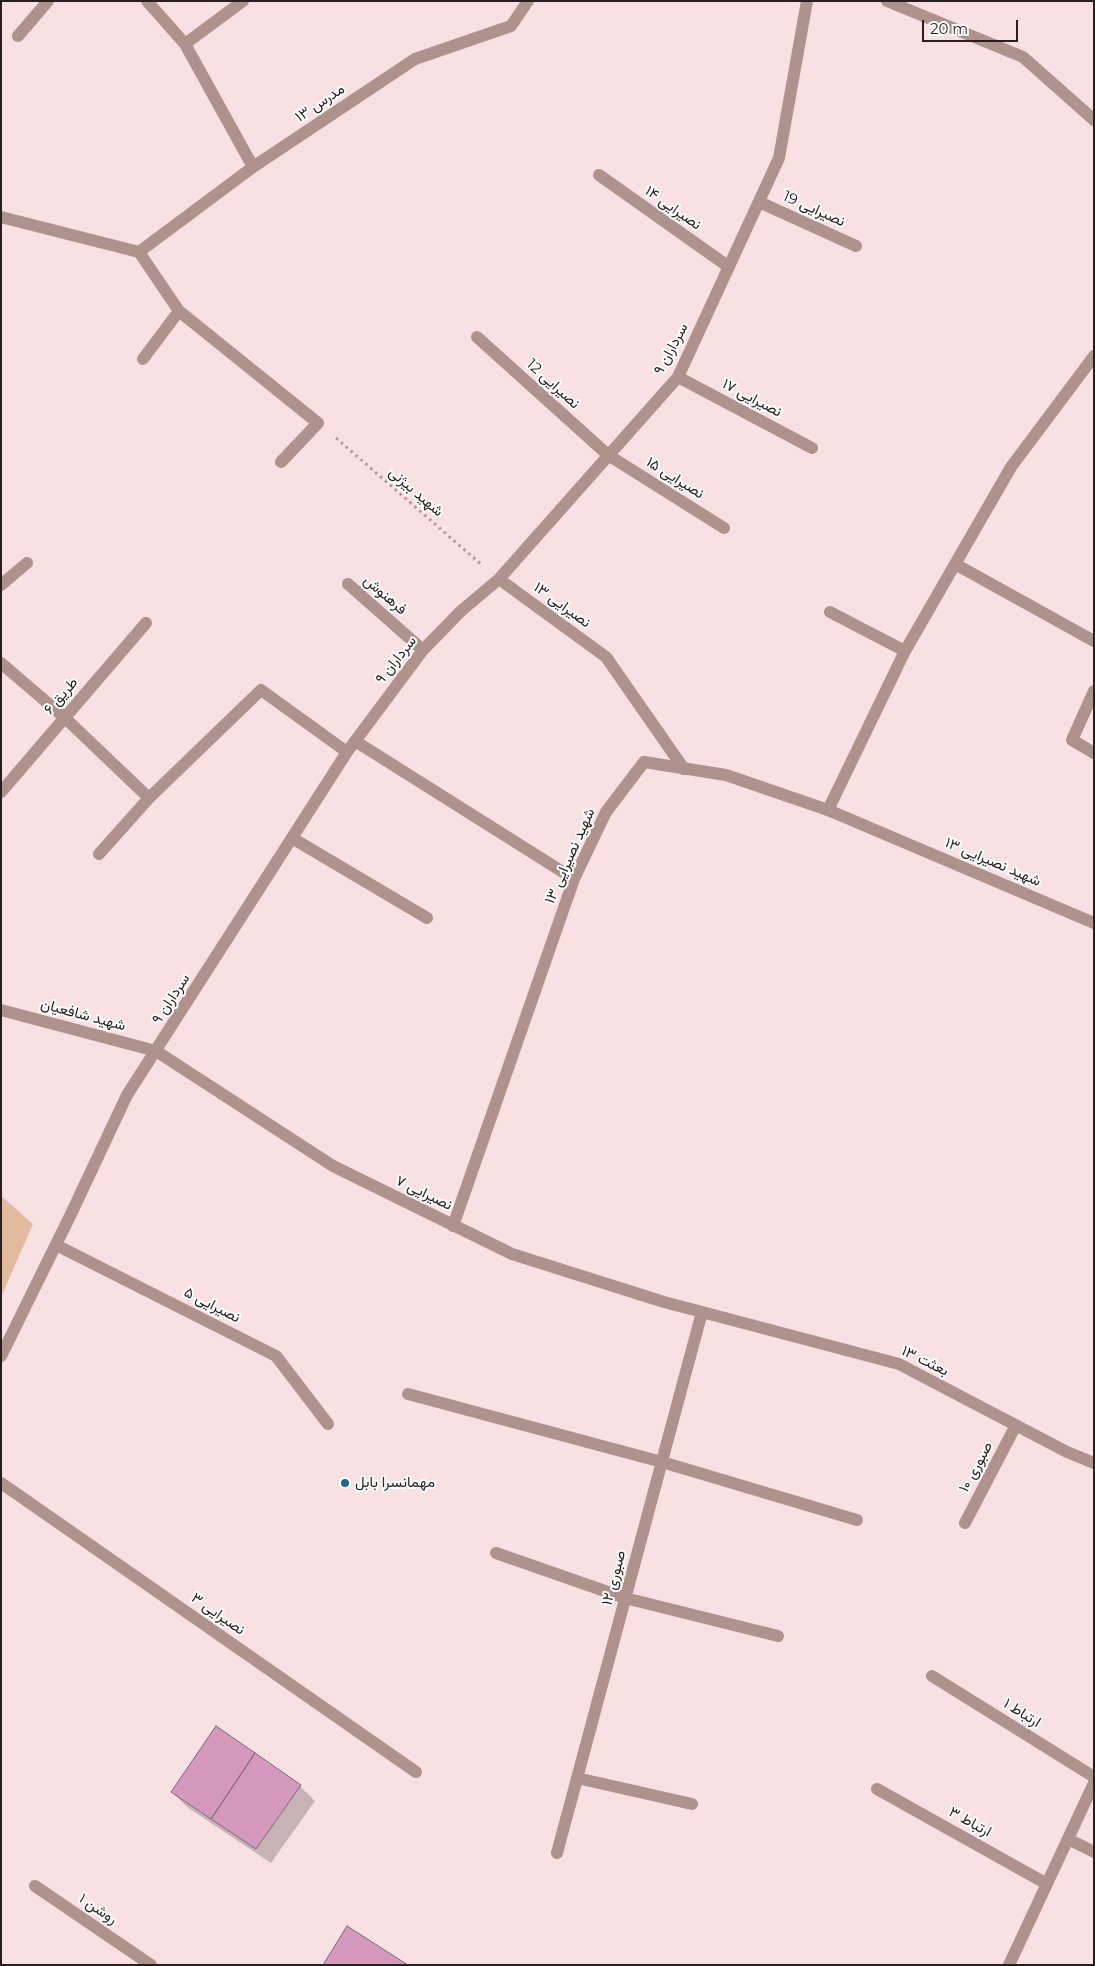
<!DOCTYPE html>
<html>
<head>
<meta charset="utf-8">
<style>
  body { margin:0 }
  #map { position:relative; width:1095px; height:1966px; overflow:hidden; background:#f9e0e3; font-family:Montserrat,sans-serif }
  canvas { display:block }
  .frame { position:absolute; inset:0; border:2px solid #261e1f; pointer-events:none }
  .scale { position:absolute; left:922px; top:20px; width:96px; height:22px; box-sizing:border-box; border:2px solid #261e1f; border-top:0; padding-left:6px; font-size:15px; line-height:18px; white-space:nowrap; color:#261e1f; -webkit-text-stroke:4px #fff; paint-order:stroke }
</style>
</head>
<body>
<div id="map">
<canvas width="1095" height="1966"></canvas>
<div class="frame"></div>
<div class="scale">20 m</div>
</div>
<script>
const g = document.querySelector('canvas').getContext('2d');
g.lineJoin = 'round';
function paint(path, color) {
  g.fillStyle = color;
  g.fill(path, 'evenodd');
}
function shape(rows) {
  const path = new Path2D();
  for (const r of rows) {
    path.moveTo(r[0], r[1]);
    for (let i = 2; i < r.length; i += 2) path.lineTo(r[i], r[i + 1]);
  }
  return path;
}
function strokePath(path, color, width, dash) {
  g.strokeStyle = color;
  g.lineWidth = width;
  g.lineCap = dash ? 'butt' : 'round';
  g.setLineDash(dash || []);
  g.stroke(path);
}
function write(font, color, halo, rows, align = 'center') {
  g.font = font + ' Montserrat,Vazirmatn,sans-serif';
  g.lineWidth = 4;
  g.setLineDash([]);
  g.textBaseline = 'middle';
  g.strokeStyle = halo;
  g.fillStyle = color;
  for (const [text, x, y, turn = 0] of rows) {
    g.save();
    g.translate(x, y);
    g.rotate((+turn || 0) * Math.PI / 180);
    g.textAlign = isNaN(turn) ? turn : align;
    if (halo) g.strokeText(text, 0, 0);
    g.fillText(text, 0, 0);
    g.restore();
  }
}
const green = shape([
  [1,1196,33,1224,1,1297]
]);
const shadow = shape([
  [216,1728,300,1786,315,1801,271,1863,187,1807,172,1792]
]);
const building = shape([
  [216,1726,255,1753,211,1819,171,1792,216,1726],
  [255,1753,301,1785,256,1849,211,1819,255,1753],
  [347,1926,408,1965,323,1965,347,1926]
]);
const path = shape([
  [336,438,482,565]
]);
const minor = shape([
  [147,1,185,44,253,167],
  [887,1,1023,57,1094,120],
  [18,36,48,1],
  [185,44,243,1],
  [599,175,729,267],
  [759,202,856,246],
  [1,217,139,252,179,311,143,359],
  [139,252,253,167,415,59,511,26,528,1],
  [179,311,318,423,281,462],
  [477,337,608,455,724,528],
  [678,377,812,448],
  [955,564,1094,641],
  [499,579,606,657,684,769],
  [348,584,423,650],
  [1,585,27,563],
  [830,612,905,651],
  [1,663,64,717,149,798],
  [1094,691,1072,740,1094,753],
  [355,741,574,879],
  [1,792,146,623],
  [828,810,905,651,1011,467,1094,356],
  [292,838,427,918],
  [99,854,149,798,261,690,347,752],
  [1,1010,156,1051,333,1166,512,1254,664,1302,899,1364,1067,1452,1094,1463],
  [453,1226,574,879,606,812,644,762,726,775,828,810,1094,923],
  [56,1245,276,1356,328,1424],
  [1,1356,71,1214,127,1095,347,752,423,650,461,611,499,579,678,377,779,158,807,1],
  [408,1394,662,1462,857,1520],
  [1,1483,416,1772],
  [965,1523,1016,1425],
  [496,1553,625,1598,778,1636],
  [932,1676,1094,1777],
  [577,1778,692,1804],
  [877,1789,1047,1884],
  [1068,1839,1094,1852],
  [557,1853,702,1312],
  [35,1886,151,1965],
  [1009,1965,1094,1783]
]);
const markers = [
  [345,1483,5,"#1e679b"]
];
const streetNames = [
  ["مدرس ۱۳",320,103,-34],
  ["نصیرایی ۱۴",673,208,35],
  ["نصیرایی 19",814,209,24],
  ["سرداران ۹",671,349,-62],
  ["نصیرایی 12",553,384,42],
  ["نصیرایی ۱۷",752,398,28],
  ["نصیرایی ۱۵",675,478,32],
  ["شهید بیژنی",416,492,41],
  ["فرهنوش",385,595,41],
  ["نصیرایی ۱۳",562,605,36],
  ["سرداران ۹",396,660,-52],
  ["طریق ۶",61,696,-49],
  ["شهید نصیرایی ۱۳",570,856,-66],
  ["شهید نصیرایی ۱۳",993,862,23],
  ["سرداران ۹",171,999,-57],
  ["شهید شافعیان",83,1015,15],
  ["نصیرایی ۷",424,1193,26],
  ["نصیرایی ۵",212,1305,27],
  ["بعثت ۱۳",925,1361,26],
  ["صبوری ۱۰",976,1467,-62],
  ["صبوری ۱۲",614,1578,-75],
  ["نصیرایی ۳",218,1614,35],
  ["ارتباط ۱",1022,1713,32],
  ["ارتباط ۳",970,1822,29],
  ["روشن ۱",98,1909,34]
];
const poiNames = [
  ["مهمانسرا بابل",355,1483]
];
paint(green, '#e2ba9e');
paint(shadow, '#0003');
paint(building, '#d499bc');
strokePath(building, '#7a6872', 1);
strokePath(path, '#ab999b', 3, [2.5, 4]);
strokePath(minor, '#b0928c', 12);
for (const [x, y, r, color] of markers) {
  const dot = new Path2D();
  dot.arc(x, y, r, 0, 2 * Math.PI);
  g.fillStyle = color;
  g.fill(dot);
  strokePath(dot, '#fff', 2);
}
write('15px', '#261e1f', '#fff', streetNames);
write('15px', '#261e1f', '#fff', poiNames, 'left');
</script>
</body>
</html>
